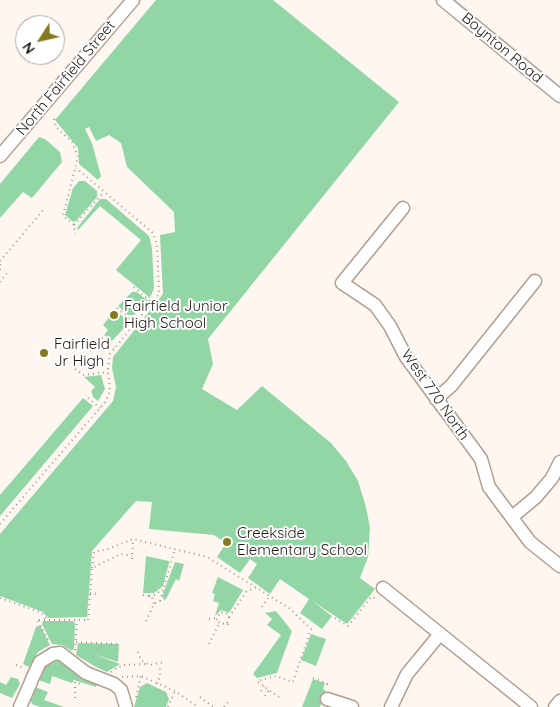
<!DOCTYPE html>
<html>
<head>
<meta charset="utf-8">
<style>
  body { margin:0 }
  #map { position:relative; width:560px; height:707px; overflow:hidden; background:#fef6f0; font-family:Quicksand,sans-serif }
  canvas { display:block }
  .north { position:absolute; left:15px; top:15px; width:50px; height:50px; box-sizing:border-box; background:#fff; border:1px solid #a6a3a1; border-radius:50%; rotate:235deg; font-size:14px; font-weight:700; line-height:20px; text-align:center; color:#201914 }
  .north::after { content:''; display:block; margin:auto; width:18px; height:22px; background:#857a20; clip-path:polygon(50% 0,100% 100%,50% 72%,0 100%) }
</style>
</head>
<body>
<div id="map">
<canvas width="560" height="707"></canvas>
<div class="north">N</div>
</div>
<script>
const g = document.querySelector('canvas').getContext('2d');
g.lineJoin = 'round';
function paint(path, color) {
  g.fillStyle = color;
  g.fill(path, 'evenodd');
}
function shape(rows) {
  const path = new Path2D();
  for (const r of rows) {
    path.moveTo(r[0], r[1]);
    for (let i = 2; i < r.length; i += 2) path.lineTo(r[i], r[i + 1]);
  }
  return path;
}
function strokePath(path, color, width, dash) {
  g.strokeStyle = color;
  g.lineWidth = width;
  g.lineCap = dash ? 'butt' : 'round';
  g.setLineDash(dash || []);
  g.stroke(path);
}
function write(font, color, halo, rows, align = 'center') {
  g.font = font + ' Quicksand,sans-serif';
  g.lineWidth = 4;
  g.setLineDash([]);
  g.textBaseline = 'middle';
  g.strokeStyle = halo;
  g.fillStyle = color;
  for (const [text, x, y, turn = 0] of rows) {
    g.save();
    g.translate(x, y);
    g.rotate((+turn || 0) * Math.PI / 180);
    g.textAlign = isNaN(turn) ? turn : align;
    if (halo) g.strokeText(text, 0, 0);
    g.fillText(text, 0, 0);
    g.restore();
  }
}
const green = shape([
  [156,0,273,0,399,102,208,339,213,364,202,389,237,410,262,386,331,443,346,461,358,481,366,507,370,528,368,557,360,578,375,589,347,624,311,600,332,616,322,629,300,613,309,599,280,579,270,594,248,578,257,564,250,559,240,573,217,557,226,543,214,535,149,529,152,502,136,501,92,551,87,617,48,618,43,612,0,596,0,534,113,401,116,387,112,368,113,357,163,294,160,235,175,232,174,212,127,167,121,143,109,135,96,141,89,127,85,129,92,143,101,176,98,180,79,164,78,148,55,120],
  [39,137,45,139,60,152,62,162,32,198,23,192,0,218,0,184],
  [79,181,85,181,97,191,97,197,76,221,73,222,65,215,73,188],
  [100,199,106,199,149,236,152,248,154,288,150,298,116,270,141,240,100,206,78,230,77,228],
  [132,292,137,292,148,301,134,315,128,315,118,306],
  [115,310,126,319,126,326,112,341,104,335,108,330,103,325],
  [101,375,105,389,98,401,93,397,91,391,95,387,84,377],
  [83,398,93,406,0,516,0,495],
  [146,556,169,561,169,563,163,586,154,593,143,593],
  [175,562,184,564,179,581,176,579,165,601,162,596],
  [218,577,243,590,229,613,221,610,215,616,219,603,213,601,215,594,212,593],
  [276,611,292,631,277,673,257,678,253,674,281,635,267,625,272,619,265,613],
  [43,621,73,621,75,623,74,648,72,651,62,645,52,644,42,624],
  [40,625,50,645,38,652,29,667,23,664,36,627],
  [311,634,326,639,316,666,301,660],
  [78,643,119,644,118,662,93,654,120,664,107,672,96,667,76,655],
  [58,660,77,674,97,685,96,687,74,680,72,683,52,676,50,684,38,680,41,670],
  [11,677,18,679,20,684,12,698,0,693,0,682,6,685],
  [313,679,325,683,323,689,326,691,320,707,302,707],
  [147,683,166,692,169,699,166,707,134,707,140,687],
  [35,687,48,692,44,700,64,707,40,707,32,704,30,699]
]);
const stream = shape([
  [453,0,472,15],
  [550,80,560,88]
]);
const path = shape([
  [54,119,56,127,72,142,78,157,63,216,74,225,75,234],
  [74,225,104,192],
  [0,261,44,209],
  [0,270,0,261],
  [0,282,7,273],
  [134,287,152,303],
  [117,308,134,323],
  [102,338,114,348],
  [75,369,83,375,108,372],
  [88,398,100,408],
  [0,524,105,402,110,391,108,369,110,354,159,294,157,244,153,233,76,168],
  [132,559,133,539],
  [92,568,94,552,108,549,133,539,207,557,289,608,311,629,293,682,276,676,257,681],
  [90,593,97,594],
  [143,595,152,597,154,604],
  [149,596,155,595,162,589],
  [0,598,42,613,47,620],
  [160,601,175,549],
  [262,607,270,595],
  [229,617,246,592,257,587],
  [335,618,348,626,371,597,375,598],
  [209,619,216,618],
  [39,620,89,620],
  [88,620,92,568,121,554,132,556],
  [38,621,50,643],
  [146,621,154,604,160,601,164,603],
  [227,623,229,617,226,613,220,612,216,621,222,624,227,623,230,628],
  [76,642,119,644],
  [209,644,219,624],
  [75,650,77,620],
  [138,652,141,660,149,665,165,662],
  [16,665,25,669],
  [111,672,123,665,146,664],
  [122,677,141,676,175,691,198,707],
  [313,678,327,684,325,688],
  [258,682,280,698],
  [157,684,160,676,160,665],
  [261,691,264,686],
  [265,696,269,690],
  [136,697,141,676],
  [200,697,213,707],
  [75,698,75,682,83,685],
  [168,707,175,691],
  [224,707,228,702]
]);
const minor = shape([
  [443,0,560,96],
  [0,156,133,0],
  [403,208,342,283,375,305,390,326,406,357,481,459,489,487,530,542,560,566],
  [436,399,451,386,535,281],
  [512,517,536,497,552,478,560,462],
  [383,588,531,707],
  [32,679,40,662,53,654,60,653,86,673,114,684,121,690,126,707],
  [327,699,352,707],
  [20,707,31,682],
  [391,707,407,674,440,634],
  [555,707,560,701]
]);
const markers = [
  [114,315,5,"#857a20"],
  [44,353,5,"#857a20"],
  [227,542,5,"#857a20"]
];
const streetNames = [
  ["Boynton Road",502,48,40],
  ["North Fairfield Street",66,78,-50],
  ["West 770 North",435,395,55]
];
const poiNames = [
  ["Fairfield Junior",124,306],
  ["High School",124,323],
  ["Fairfield",54,344],
  ["Jr High",54,361],
  ["Creekside",237,533],
  ["Elementary School",237,550]
];
paint(green, '#93d6a6');
strokePath(stream, '#b8e8fe', 3);
strokePath(minor, '#b19e91', 15);
strokePath(path, '#9f9892', 2, [1, 4]);
strokePath(minor, '#fff', 12);
for (const [x, y, r, color] of markers) {
  const dot = new Path2D();
  dot.arc(x, y, r, 0, 2 * Math.PI);
  g.fillStyle = color;
  g.fill(dot);
  strokePath(dot, '#fff', 2);
}
write('15px', '#201914', '#fff', streetNames);
write('15px', '#201914', '#fff', poiNames, 'left');
</script>
</body>
</html>
